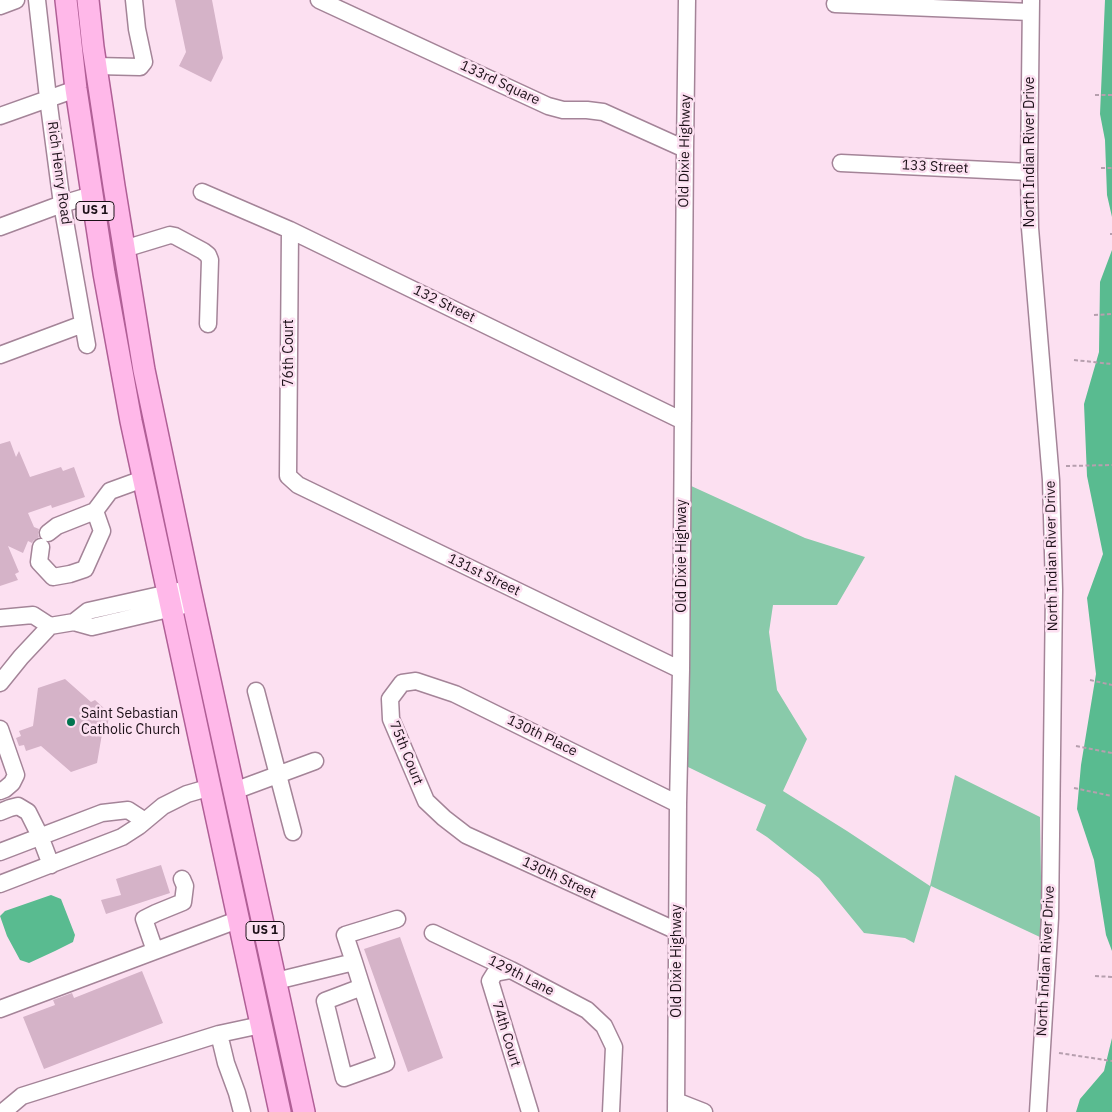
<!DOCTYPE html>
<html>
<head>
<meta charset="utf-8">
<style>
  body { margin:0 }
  canvas { display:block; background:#fce0f1 }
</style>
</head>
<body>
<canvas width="1112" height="1112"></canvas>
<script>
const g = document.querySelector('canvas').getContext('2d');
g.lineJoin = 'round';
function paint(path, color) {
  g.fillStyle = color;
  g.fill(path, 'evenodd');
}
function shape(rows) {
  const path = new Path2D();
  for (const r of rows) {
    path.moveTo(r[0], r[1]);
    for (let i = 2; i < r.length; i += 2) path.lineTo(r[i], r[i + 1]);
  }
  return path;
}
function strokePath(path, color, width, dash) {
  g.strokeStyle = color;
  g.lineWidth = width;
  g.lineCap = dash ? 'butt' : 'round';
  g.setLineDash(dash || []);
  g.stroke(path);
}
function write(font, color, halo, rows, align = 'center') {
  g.font = font + ' "IBM Plex Sans",sans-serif';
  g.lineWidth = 5;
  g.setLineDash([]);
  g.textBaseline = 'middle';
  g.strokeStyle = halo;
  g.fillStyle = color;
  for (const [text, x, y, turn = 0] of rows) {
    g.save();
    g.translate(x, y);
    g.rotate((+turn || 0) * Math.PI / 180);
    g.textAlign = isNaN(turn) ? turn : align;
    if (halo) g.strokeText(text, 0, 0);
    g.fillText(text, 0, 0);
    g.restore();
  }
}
const green = shape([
  [689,485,805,538,865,557,837,605,773,605,769,632,777,690,807,739,783,791,847,831,930,886,955,775,1040,817,1042,938,931,886,914,943,905,938,864,933,819,878,767,837,756,830,766,805,688,767,687,688]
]);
const water = shape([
  [1105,0,1112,0,1112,217,1107,195,1105,140,1100,114],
  [1112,250,1112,951,1106,935,1094,860,1077,809,1081,765,1096,674,1087,598,1103,554,1087,476,1084,404,1099,352,1100,282],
  [51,895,61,899,75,935,73,942,55,951,29,963,20,960,7,936,0,916,5,911],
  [1112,1038,1112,1112,1076,1112,1080,1099,1104,1071]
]);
const building = shape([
  [175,0,212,0,223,58,211,82,179,66,186,52],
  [10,441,16,457,19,451,30,477,61,467,63,471,74,467,85,497,52,508,51,505,28,513,34,527,39,529,38,534,39,537,33,541,32,543,28,541,23,553,8,546,19,572,15,574,18,580,0,586,0,444],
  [65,679,91,702,95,700,107,711,109,717,106,732,102,734,97,763,71,772,41,746,26,751,24,745,19,746,16,738,21,736,19,731,33,726,38,688],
  [161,865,170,893,106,914,101,900,121,895,116,879],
  [400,937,443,1058,408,1072,364,949],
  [142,971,163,1023,44,1069,23,1017,55,1005,53,1000,72,993,74,998]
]);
const path = shape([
  [1095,95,1112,95],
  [1101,168,1112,168],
  [1110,234,1112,234],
  [1094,315,1112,314],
  [1074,360,1112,364],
  [1066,466,1112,465],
  [1090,680,1112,685],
  [1076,746,1112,753],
  [1074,788,1112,796],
  [1095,976,1112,977],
  [1059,1053,1112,1061]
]);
const minor = shape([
  [37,0,48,98,62,204,87,345],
  [319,0,548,106,563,110,587,110,603,112,685,149],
  [1031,0,1029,172,1030,228,1051,480,1054,590,1050,918,1038,1112],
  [835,4,1030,12],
  [0,6,16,0],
  [96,66,140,67,144,62,137,29,134,0],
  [0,116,76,89],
  [841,163,1029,172],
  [202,192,290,230,683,421],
  [0,227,62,204,92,195],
  [290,230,288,476,298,485,681,670],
  [124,249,170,235,175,236,203,251,208,255,210,260,208,324],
  [0,355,83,324],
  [48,533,57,526,95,511,110,491,143,479],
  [41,547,39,562,53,577,70,574,85,569,102,531,95,511],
  [0,618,33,615,50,626],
  [74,622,88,611,178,591],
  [0,683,21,657,50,626,74,622,92,627,181,606],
  [256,691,293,832],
  [0,729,16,775,12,783,5,789,0,791],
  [234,791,315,761],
  [0,812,10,808,18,806,28,812,40,836,51,865],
  [0,852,102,813,128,810,145,821],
  [0,884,122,837,139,826,163,806,187,794,211,787],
  [677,931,466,835,444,818,426,801,391,719,390,699,402,683,416,681,455,694,678,804],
  [433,933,511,970,587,1010,604,1026,614,1047,611,1112],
  [155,951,144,919,156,913,183,902,185,886,182,879],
  [511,970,495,973,490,981,530,1112],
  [276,981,354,962],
  [362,987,325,1001,344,1078,386,1063,354,962,345,935,397,919],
  [0,1009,240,919],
  [219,1034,226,1063,237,1093,242,1112],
  [676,1101,704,1112],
  [3,1112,22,1096,219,1034,261,1025],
  [676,1112,678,804,681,670,685,149,687,0]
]);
const major = shape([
  [66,0,76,89,104,273,131,421,280,1112],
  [88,0,93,47,114,186,144,370,190,589,304,1112]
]);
const markers = [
  [71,722,5,"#00744f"]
];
const shields = [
  [95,211,38],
  [265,931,38]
];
const shieldNames = [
  ["US 1",95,211],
  ["US 1",265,931]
];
const streetNames = [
  ["133rd Square",500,83,25],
  ["Old Dixie Highway",685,151,-89],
  ["North Indian River Drive",1030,152,-90],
  ["133 Street",935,167,3],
  ["Rich Henry Road",59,173,82],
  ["132 Street",444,304,26],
  ["76th Court",289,353,-90],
  ["Old Dixie Highway",682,556,-90],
  ["North Indian River Drive",1052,556,-91],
  ["131st Street",484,575,26],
  ["130th Place",542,736,26],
  ["75th Court",406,753,68],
  ["130th Street",559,878,25],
  ["Old Dixie Highway",677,961,-90],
  ["North Indian River Drive",1046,961,-87],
  ["129th Lane",521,976,27],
  ["74th Court",506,1034,73]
];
const poiNames = [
  ["Saint Sebastian",81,714],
  ["Catholic Church",81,730]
];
paint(green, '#89caaa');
paint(water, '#59bb90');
paint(building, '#d5b3c8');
strokePath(minor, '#a48498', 19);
strokePath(major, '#b05f96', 24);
strokePath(path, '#b69fae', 2, [4, 2.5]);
strokePath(minor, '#fff', 16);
strokePath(major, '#ffb8e9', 21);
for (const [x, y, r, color] of markers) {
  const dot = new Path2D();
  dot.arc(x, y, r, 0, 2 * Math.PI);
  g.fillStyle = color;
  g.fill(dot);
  strokePath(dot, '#fce0f1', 2);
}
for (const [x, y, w] of shields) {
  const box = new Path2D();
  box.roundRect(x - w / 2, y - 9.5, w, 19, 4);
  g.fillStyle = '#fce0f1';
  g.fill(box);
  strokePath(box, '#1c1018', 1);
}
write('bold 12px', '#1c1018', null, shieldNames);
write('14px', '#1c1018', '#fce0f1', streetNames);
write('14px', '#1c1018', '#fce0f1', poiNames, 'left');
</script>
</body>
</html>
